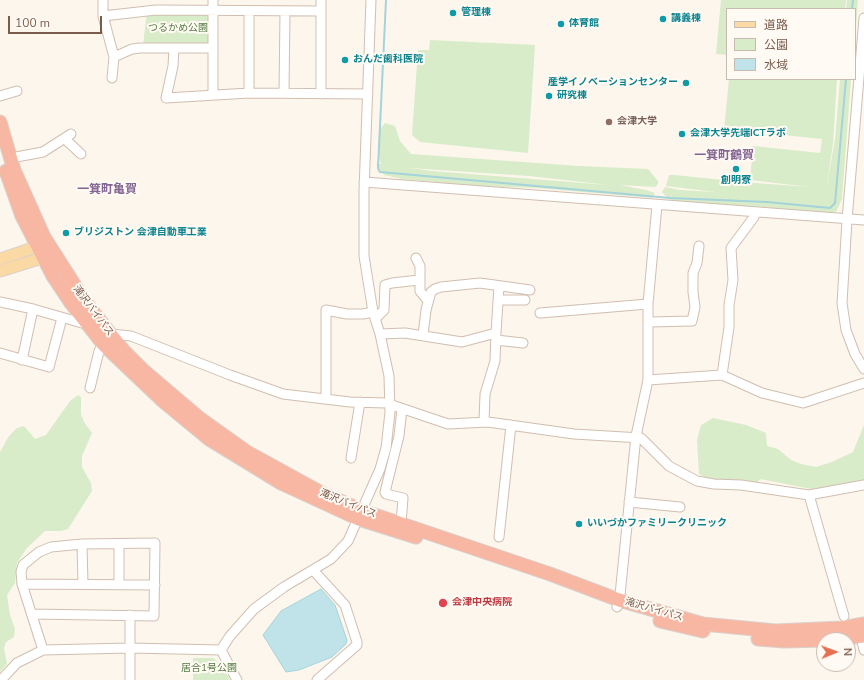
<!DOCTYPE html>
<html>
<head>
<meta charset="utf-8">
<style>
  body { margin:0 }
  #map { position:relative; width:864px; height:680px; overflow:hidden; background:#fdf6ec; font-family:"Nunito Sans","Noto Sans JP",sans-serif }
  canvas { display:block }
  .legend { position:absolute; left:726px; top:8px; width:130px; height:72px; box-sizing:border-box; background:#fffaf3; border:1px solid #cabbb1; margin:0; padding:5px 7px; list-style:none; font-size:12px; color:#7a5c4d }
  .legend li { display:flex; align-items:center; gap:8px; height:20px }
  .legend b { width:20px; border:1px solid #cabbb1 }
  .north { position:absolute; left:816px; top:632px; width:40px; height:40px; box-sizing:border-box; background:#fffaf3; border:1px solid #cabbb1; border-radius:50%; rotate:89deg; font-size:11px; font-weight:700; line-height:16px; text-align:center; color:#7a5c4d }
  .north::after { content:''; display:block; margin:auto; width:14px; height:18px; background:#e76f51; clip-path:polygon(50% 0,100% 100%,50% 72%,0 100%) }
  .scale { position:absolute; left:8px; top:16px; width:94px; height:18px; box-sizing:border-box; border:2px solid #7a5c4d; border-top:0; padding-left:5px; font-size:12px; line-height:14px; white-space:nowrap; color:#7a5c4d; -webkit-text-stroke:3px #fffaf3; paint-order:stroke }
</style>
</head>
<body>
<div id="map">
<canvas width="864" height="680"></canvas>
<ul class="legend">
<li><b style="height:5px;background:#fbd9a5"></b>道路</li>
<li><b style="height:11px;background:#d8ecc9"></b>公園</li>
<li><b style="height:11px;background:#bfe3e8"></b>水域</li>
</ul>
<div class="north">N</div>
<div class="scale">100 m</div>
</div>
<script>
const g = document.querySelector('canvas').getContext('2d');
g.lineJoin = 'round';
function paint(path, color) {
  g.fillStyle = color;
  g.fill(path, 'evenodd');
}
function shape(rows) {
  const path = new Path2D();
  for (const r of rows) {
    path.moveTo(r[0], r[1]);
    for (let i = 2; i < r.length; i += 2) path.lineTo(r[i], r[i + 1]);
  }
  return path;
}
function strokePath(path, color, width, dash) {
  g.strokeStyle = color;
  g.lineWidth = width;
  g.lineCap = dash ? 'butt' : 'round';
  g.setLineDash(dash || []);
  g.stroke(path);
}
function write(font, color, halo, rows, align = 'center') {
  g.font = font + ' "Nunito Sans","Noto Sans JP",sans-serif';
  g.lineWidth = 4;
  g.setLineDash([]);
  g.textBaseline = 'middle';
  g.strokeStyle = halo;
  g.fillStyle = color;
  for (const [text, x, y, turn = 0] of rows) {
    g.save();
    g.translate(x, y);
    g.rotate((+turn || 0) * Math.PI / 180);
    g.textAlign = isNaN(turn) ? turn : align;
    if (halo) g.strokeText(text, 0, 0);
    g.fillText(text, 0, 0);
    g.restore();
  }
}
const green = shape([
  [721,0,846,0,845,9,727,9,727,55,716,54],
  [847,0,858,0,855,41,855,9,846,9],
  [147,11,211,13,211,47,143,46],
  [430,40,535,45,528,153,420,142,412,135,418,50,429,50],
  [729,79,837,79,833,144,826,191,835,139,840,79,851,79,842,199,836,212,807,212,767,207,682,204,668,199,662,192,665,187,680,190,715,192,666,186,669,175,675,175,741,182,810,187,750,180,753,146,820,153,822,139,724,129],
  [385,123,395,126,400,141,411,154,579,166,648,169,658,181,658,184,655,187,620,185,646,190,655,193,652,198,537,188,480,186,402,179,384,175,376,164,381,164,378,154,379,130],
  [409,168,529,176,609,185,432,171],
  [78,395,81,397,81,414,84,422,92,433,82,456,82,467,91,483,92,491,68,529,61,531,45,531,27,548,17,563,15,583,7,595,10,615,15,629,14,637,6,642,4,648,7,664,0,672,0,452,9,436,17,428,24,426,35,439,46,435,70,401],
  [713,418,746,425,766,433,767,446,778,449,791,460,801,464,816,467,832,462,853,452,864,425,864,481,830,487,811,489,760,479,758,482,749,483,706,478,699,474,697,440,701,425],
  [193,658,213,658,222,665,230,680,193,680]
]);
const water = shape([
  [321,589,335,605,347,640,346,644,332,657,299,670,286,672,263,635,281,611,321,589]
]);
const stream = shape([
  [386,0,378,168,380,172,670,198,767,202,830,208,835,203,846,79],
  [852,9,853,0]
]);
const minor = shape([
  [103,0,103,16,156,10,321,11],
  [213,0,213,94],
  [103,16,114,57,112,78],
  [864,18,847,220,842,303,846,330,855,354,864,369],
  [174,48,173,66,166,98,249,93,368,94],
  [114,57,132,49,140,48,213,48],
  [249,93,249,11],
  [284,93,285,11],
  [321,94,321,0],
  [0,96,17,91],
  [65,139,81,154],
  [11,158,43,152,71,134],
  [364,182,864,220],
  [416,258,420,266,420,291,428,301],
  [498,300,525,300],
  [0,302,33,309,89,325],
  [540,313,648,304],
  [375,319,384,310,385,285,392,283,419,280],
  [649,322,692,321,695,307,693,292,693,273,697,263,699,246],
  [496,333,499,286],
  [111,334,131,336,230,375,283,394,350,402,386,403,448,424,488,422,574,434,641,438,669,466,697,481,714,484,741,485,809,495,864,485],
  [380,334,405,333,462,342,496,333,495,361,485,394,484,422],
  [423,335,426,310,431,292,435,289,441,287,480,283,530,290],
  [496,340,523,343],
  [0,353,49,367,62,318],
  [22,360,33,309],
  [722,375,729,327,729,305,733,280,731,248,754,217,755,212],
  [648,380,722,375,762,393,803,403,864,383],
  [90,388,99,351,103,344],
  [326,399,326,310,347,314,363,314,373,312],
  [351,458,360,402],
  [809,495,844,616],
  [629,502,680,507],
  [401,523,403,498,386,494,385,492,399,436,402,409],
  [499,537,511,425],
  [82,544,83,584],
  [119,544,119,584],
  [313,570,345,605,357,642,357,645,317,680],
  [22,584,155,585],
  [617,607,620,595,636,436,648,380,648,304,657,205],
  [32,614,154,616,155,543,82,544,51,547,39,552,23,565,21,572,22,584,43,650],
  [130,615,130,680],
  [861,637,864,650],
  [221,650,230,636,254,609,284,587,331,559,348,541,380,469,386,448,390,412,389,376,380,334,373,312,364,256,364,191,371,0],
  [221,650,237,680],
  [1,680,17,663,43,650,130,648,221,650]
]);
const major = shape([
  [0,259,45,244],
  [0,271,52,255]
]);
const highway = shape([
  [0,122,14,170,44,237,86,303,123,350,144,371,198,417,247,452,318,491,363,511,550,574,619,600,703,624,775,631,842,628,864,624],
  [6,171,22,216,53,276,71,303,103,344,163,401,209,439,281,483,359,519,416,537],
  [660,621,703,631],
  [758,639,784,641,824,640],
  [825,640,864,636]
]);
const markers = [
  [453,13,4,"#0f9aa8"],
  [663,19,4,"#0f9aa8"],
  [561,24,4,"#0f9aa8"],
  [345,60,4,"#0f9aa8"],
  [686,83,4,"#0f9aa8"],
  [549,96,4,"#0f9aa8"],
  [609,122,4,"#8d6e63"],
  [682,134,4,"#0f9aa8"],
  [736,169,4,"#0f9aa8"],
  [66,233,4,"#0f9aa8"],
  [579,524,4,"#0f9aa8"],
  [443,603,5,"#e0444e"]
];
const cultureNames = [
  ["管理棟",461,13],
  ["講義棟",671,19],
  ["体育館",569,24],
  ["おんだ歯科医院",353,60],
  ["産学イノベーションセンター",678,83,"right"],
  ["研究棟",557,96],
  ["会津大学先端ICTラボ",690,134],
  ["創明寮",736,181,"center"],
  ["ブリジストン 会津自動車工業",74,233],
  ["いいづかファミリークリニック",587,524]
];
const parkNames = [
  ["つるかめ公園",178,29],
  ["居合1号公園",209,669]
];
const educationNames = [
  ["会津大学",617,122]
];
const streetNames = [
  ["滝沢バイパス",93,311,53],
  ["滝沢バイパス",348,504,22],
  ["滝沢バイパス",654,610,16]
];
const healthNames = [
  ["会津中央病院",452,603]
];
const quarterNames = [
  ["一箕町鶴賀",724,156],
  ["一箕町亀賀",107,190]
];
paint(green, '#d8ecc9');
paint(water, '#bfe3e8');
strokePath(water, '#a5d3da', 1);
strokePath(stream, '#a5d3da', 2);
strokePath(minor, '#d1beb0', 11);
strokePath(major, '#dad1cd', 13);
strokePath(highway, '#dad1cd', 15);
strokePath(minor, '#fff', 9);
strokePath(major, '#fbd9a5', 11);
strokePath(highway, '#f7b7a3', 13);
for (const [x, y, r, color] of markers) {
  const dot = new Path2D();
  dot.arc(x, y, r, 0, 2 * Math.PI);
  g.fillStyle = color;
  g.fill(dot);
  strokePath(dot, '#fffaf3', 1.5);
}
write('bold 10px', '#0d838f', '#fffaf3', cultureNames, 'left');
write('10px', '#537a41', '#fffaf3', parkNames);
write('bold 10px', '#785e54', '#fffaf3', educationNames, 'left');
write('10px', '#7a5c4d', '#fffaf3', streetNames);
write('bold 10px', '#be3a42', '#fffaf3', healthNames, 'left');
write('bold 12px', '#846695', '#fffaf3', quarterNames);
</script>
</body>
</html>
